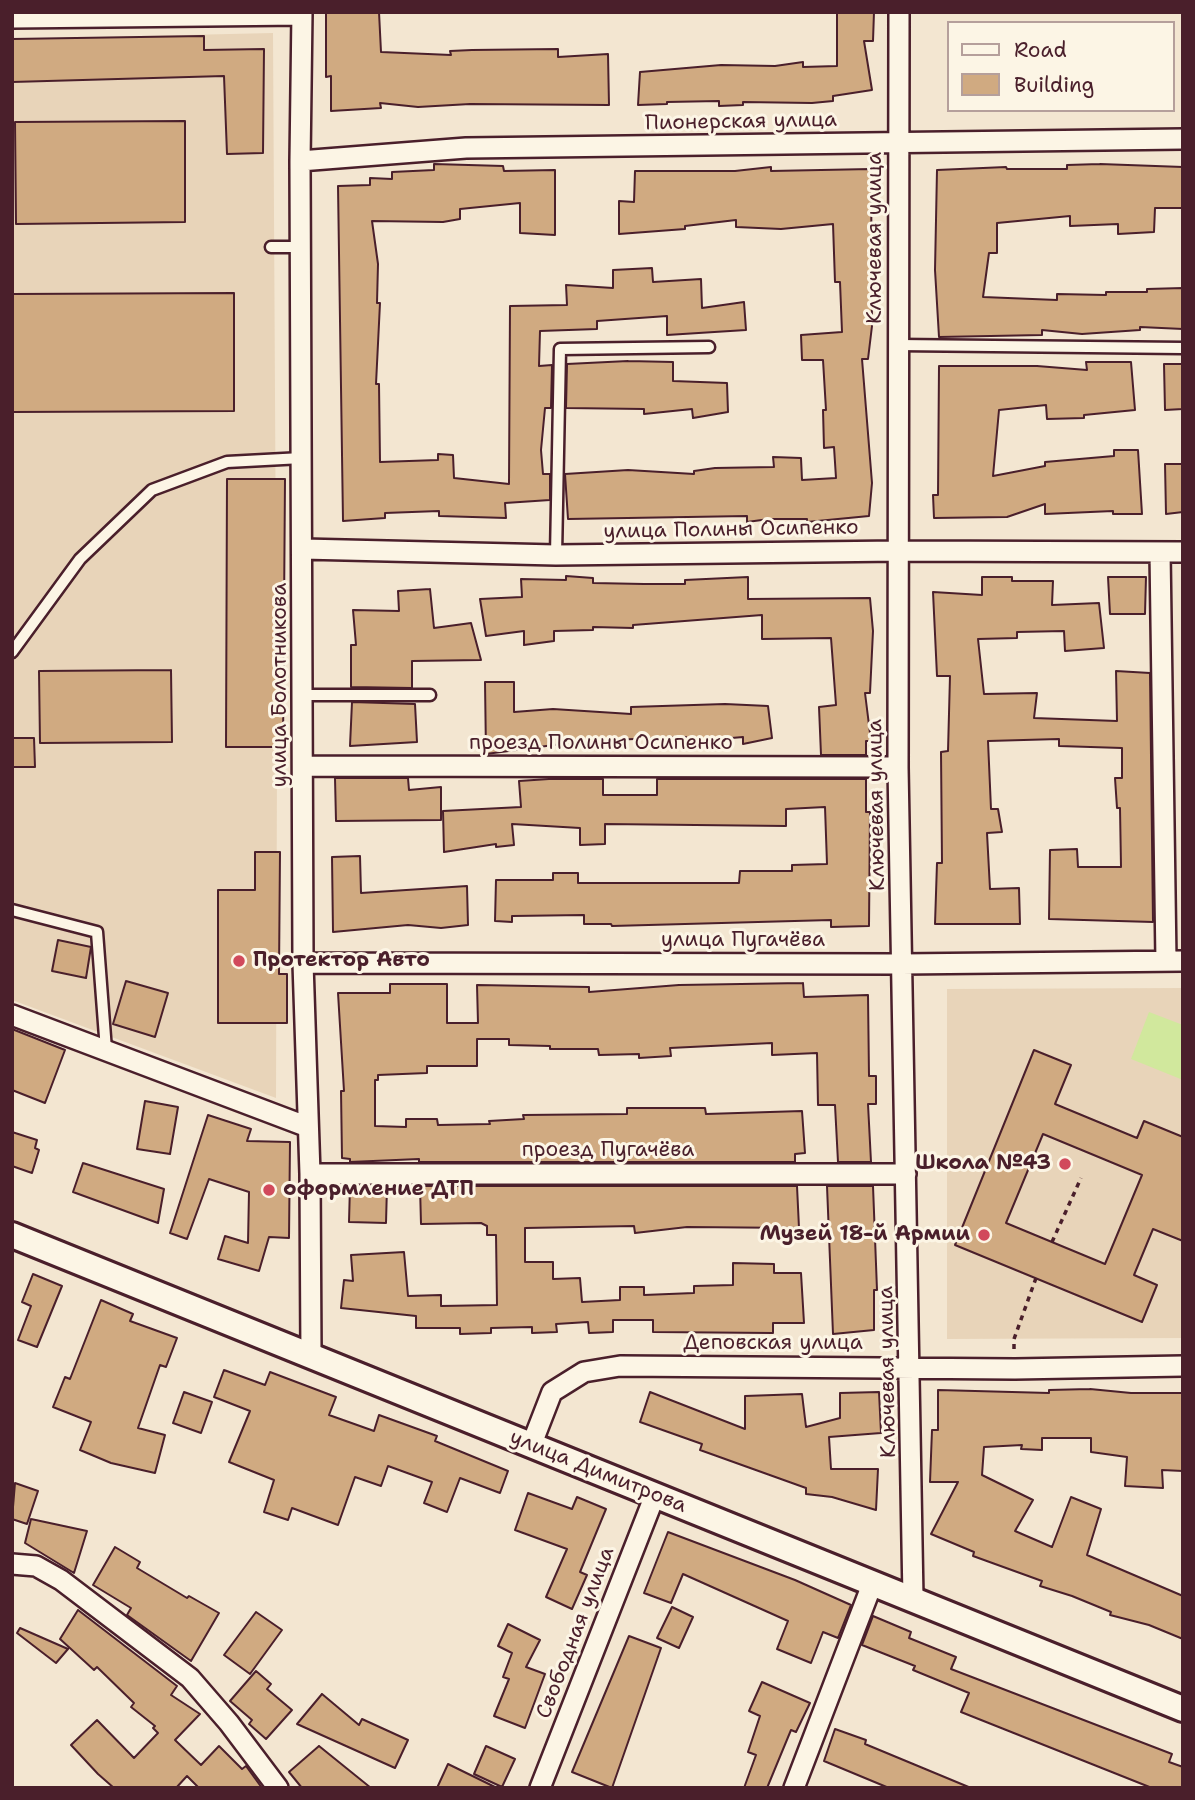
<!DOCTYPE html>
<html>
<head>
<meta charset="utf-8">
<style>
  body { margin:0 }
  #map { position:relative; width:1195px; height:1800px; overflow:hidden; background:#f3e6d1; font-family:"Shantell Sans",sans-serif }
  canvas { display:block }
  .frame { position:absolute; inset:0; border:14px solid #4a1f2b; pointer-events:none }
  .legend { position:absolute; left:947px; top:21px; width:228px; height:91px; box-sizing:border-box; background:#fcf5e5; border:2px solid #b59f9b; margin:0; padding:9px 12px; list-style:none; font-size:21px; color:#4a1f2b }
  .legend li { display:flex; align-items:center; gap:14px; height:35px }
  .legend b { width:35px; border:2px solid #b59f9b }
</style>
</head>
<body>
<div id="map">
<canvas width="1195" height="1800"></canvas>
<div class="frame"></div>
<ul class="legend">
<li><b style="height:9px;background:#fcf5e5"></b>Road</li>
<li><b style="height:19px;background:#d0aa81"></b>Building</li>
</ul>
</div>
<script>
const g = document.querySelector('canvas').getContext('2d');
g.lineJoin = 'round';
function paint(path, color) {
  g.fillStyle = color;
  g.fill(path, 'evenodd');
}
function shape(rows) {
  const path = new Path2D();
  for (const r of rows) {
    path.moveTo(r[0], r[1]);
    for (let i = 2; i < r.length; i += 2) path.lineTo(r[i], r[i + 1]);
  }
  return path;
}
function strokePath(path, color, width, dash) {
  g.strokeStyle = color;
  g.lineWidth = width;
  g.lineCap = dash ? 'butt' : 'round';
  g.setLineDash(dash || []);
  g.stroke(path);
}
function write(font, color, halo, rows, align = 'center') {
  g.font = font + ' "Shantell Sans",sans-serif';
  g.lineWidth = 6;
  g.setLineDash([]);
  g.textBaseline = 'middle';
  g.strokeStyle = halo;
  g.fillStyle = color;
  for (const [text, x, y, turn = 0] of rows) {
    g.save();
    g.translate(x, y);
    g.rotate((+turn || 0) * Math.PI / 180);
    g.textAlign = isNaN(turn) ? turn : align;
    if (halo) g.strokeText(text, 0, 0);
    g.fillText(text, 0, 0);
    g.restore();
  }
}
const built = shape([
  [273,33,277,759,276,1098,12,1000,12,39],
  [1183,988,1183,1338,947,1339,947,989]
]);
const green = shape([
  [1149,1012,1183,1025,1183,1080,1131,1059]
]);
const building = shape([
  [326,12,379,12,381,52,451,55,450,51,472,50,558,49,558,57,608,54,609,105,470,104,418,107,380,103,381,108,331,111,331,76,326,77,326,12],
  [837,12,874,12,873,41,864,41,872,90,833,96,833,101,812,103,743,102,743,105,719,106,719,101,667,102,667,104,638,105,640,72,721,65,775,66,803,62,803,67,837,66,837,12],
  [204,36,204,50,264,49,263,153,227,154,224,76,12,82,12,39,204,36],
  [185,121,185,222,16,224,15,122,185,121],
  [434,164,503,166,504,171,555,170,555,235,520,233,520,203,460,209,460,219,443,222,372,221,378,264,377,303,380,303,376,384,379,384,380,462,438,460,438,454,453,455,454,478,509,484,510,306,567,305,566,285,613,288,613,270,652,268,653,282,701,279,702,308,744,302,746,330,667,335,667,316,597,321,597,329,540,331,539,366,552,365,551,408,545,408,541,450,543,474,550,474,550,500,505,503,506,518,439,516,439,511,385,513,385,518,343,521,338,186,370,185,370,178,392,179,392,172,434,170,434,164],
  [1100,164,1183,167,1183,208,1155,208,1154,232,1118,234,1118,224,1070,226,1070,216,997,223,997,253,989,253,983,297,1057,300,1057,294,1106,295,1106,292,1147,292,1147,289,1183,288,1183,329,1140,327,1140,330,1082,334,1042,330,1042,335,939,337,935,270,937,170,1006,167,1007,169,1067,169,1067,165,1100,164],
  [771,167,771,171,871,169,872,326,868,359,862,359,872,483,869,516,807,522,807,519,769,519,747,522,747,516,568,519,565,474,628,470,694,474,694,471,715,468,774,467,773,457,801,458,802,480,836,478,834,447,824,448,823,410,826,410,823,360,802,360,801,335,842,332,840,282,835,282,833,224,781,229,736,227,736,220,685,226,685,229,619,234,619,201,634,202,635,171,735,171,771,167],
  [234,293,234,411,12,412,12,294,234,293],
  [628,361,673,362,673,381,727,383,728,412,693,418,692,409,644,414,644,409,566,408,567,364,628,361],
  [1086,362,1131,362,1135,410,1084,415,1084,418,1047,419,1046,405,999,410,993,476,1045,466,1045,462,1114,456,1114,450,1138,450,1142,514,1113,514,1113,511,1045,514,1045,504,1007,517,934,518,933,495,938,495,939,366,1037,366,1087,370,1086,362],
  [1164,364,1183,364,1183,409,1165,410,1164,364],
  [1165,464,1182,464,1183,512,1166,514,1165,464],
  [227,479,285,479,283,747,226,747,227,479],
  [566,576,593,578,593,583,644,584,685,584,685,580,748,577,748,599,870,598,873,631,870,693,865,693,871,741,866,741,866,755,821,755,819,707,836,705,831,638,762,639,762,615,633,625,633,628,593,627,593,630,554,631,554,641,524,645,524,631,486,636,480,599,522,597,521,579,566,580,566,576],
  [982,577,1012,577,1012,581,1053,581,1052,605,1099,603,1104,648,1065,651,1064,631,1017,632,1017,638,978,639,984,694,1037,693,1034,718,1117,721,1116,671,1150,673,1153,922,1049,919,1050,850,1077,849,1078,867,1121,867,1120,808,1117,808,1115,778,1122,778,1122,748,1059,746,1059,739,988,741,991,809,998,809,1002,832,987,833,990,889,1019,888,1020,924,935,924,937,863,942,863,941,752,948,751,950,676,937,676,933,592,982,595,982,577],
  [1108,577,1146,577,1145,614,1110,614,1108,577],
  [430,589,434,628,471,623,481,660,412,661,412,688,351,687,351,645,356,645,353,610,399,611,398,591,430,589],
  [171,670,172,742,40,743,39,671,171,670],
  [485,682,514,682,514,712,553,709,631,714,631,707,725,704,768,706,772,738,743,744,743,737,686,742,686,737,584,741,486,754,485,682],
  [352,702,415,704,417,742,350,746,352,702],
  [12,738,34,738,35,767,12,767,12,738],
  [335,778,408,778,409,790,441,787,441,820,336,821,335,778],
  [549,779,603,779,603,795,657,795,657,779,866,779,866,812,870,812,869,926,831,927,831,920,612,926,611,924,584,924,584,915,512,916,512,922,495,921,496,880,553,880,553,873,578,873,578,883,739,883,740,871,792,871,792,865,827,864,825,807,786,809,786,826,605,824,605,844,580,845,580,828,512,824,514,845,496,847,496,844,444,852,443,811,521,807,519,781,549,779],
  [255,852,280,852,279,974,287,974,287,1023,218,1023,218,890,255,890,255,852],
  [360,856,361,893,467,886,468,925,441,928,408,925,333,932,332,857,360,856],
  [58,940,91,947,86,978,52,971,58,940],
  [126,981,168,993,155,1037,113,1024,126,981],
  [803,983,804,997,868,995,869,1076,876,1076,876,1104,868,1104,871,1162,838,1162,835,1105,818,1105,817,1053,772,1055,772,1043,670,1048,671,1056,639,1058,639,1054,599,1055,598,1049,550,1049,550,1046,509,1045,509,1039,477,1039,477,1066,427,1066,427,1073,378,1075,378,1080,375,1080,375,1126,406,1127,406,1119,437,1119,438,1125,490,1124,489,1121,524,1119,523,1115,627,1114,627,1108,705,1108,706,1114,802,1111,805,1153,795,1154,795,1162,419,1162,419,1159,350,1162,350,1159,342,1158,341,1091,344,1091,338,993,390,993,390,984,447,984,447,1023,478,1023,477,985,589,987,589,992,679,985,803,983],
  [12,1029,65,1050,45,1103,12,1090,12,1029],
  [1034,1050,1071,1065,1055,1104,1137,1138,1144,1121,1183,1137,1183,1241,1153,1229,1134,1275,1157,1285,1142,1322,955,1245,1034,1050],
  [1043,1134,1142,1175,1105,1264,1006,1223,1043,1134],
  [145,1101,178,1107,170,1154,137,1149,145,1101],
  [208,1115,251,1129,247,1141,290,1142,289,1238,269,1237,259,1271,218,1259,225,1236,248,1243,249,1192,209,1179,187,1239,170,1233,208,1115],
  [12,1132,37,1140,35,1148,39,1150,32,1173,12,1166,12,1132],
  [83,1163,164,1189,158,1223,73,1192,83,1163],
  [350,1186,387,1186,386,1223,349,1222,350,1186],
  [420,1186,797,1186,799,1228,687,1227,635,1233,634,1226,525,1228,525,1262,553,1262,553,1279,580,1278,582,1302,620,1300,620,1287,644,1287,644,1295,694,1293,694,1286,733,1285,733,1263,774,1264,774,1273,801,1273,804,1323,773,1323,773,1333,653,1332,653,1320,613,1320,613,1332,589,1333,588,1322,556,1324,557,1332,532,1333,532,1327,491,1328,491,1333,460,1334,460,1328,416,1328,416,1316,341,1308,344,1280,353,1281,351,1255,404,1252,408,1296,441,1295,441,1306,497,1305,496,1235,487,1235,487,1226,481,1223,421,1224,420,1186],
  [827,1186,873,1186,877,1290,874,1290,874,1330,833,1334,827,1186],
  [33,1274,62,1286,37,1347,18,1340,31,1306,22,1302,33,1274],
  [101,1300,133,1314,130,1321,177,1338,166,1367,160,1365,138,1428,165,1435,155,1473,111,1463,80,1450,91,1422,53,1407,65,1377,70,1379,101,1300],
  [224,1370,265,1385,270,1372,336,1397,329,1415,374,1431,379,1415,437,1436,435,1441,508,1471,500,1493,460,1478,447,1512,424,1503,432,1482,388,1466,381,1486,355,1477,338,1525,292,1508,288,1520,264,1512,274,1480,229,1462,250,1411,214,1397,224,1370],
  [1090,1389,1131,1393,1183,1393,1183,1471,1162,1470,1163,1488,1125,1486,1127,1457,1091,1452,1091,1438,1042,1438,1042,1450,1021,1449,1022,1445,984,1447,982,1475,1033,1500,1015,1531,1052,1547,1071,1497,1101,1509,1087,1555,1183,1596,1183,1639,1149,1625,1110,1615,1111,1612,1072,1596,1040,1586,1042,1581,973,1556,974,1552,931,1534,958,1482,930,1482,932,1430,938,1430,938,1390,1049,1393,1049,1390,1090,1389],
  [184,1392,212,1402,201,1433,173,1423,184,1392],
  [650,1392,745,1429,745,1396,802,1394,806,1427,840,1418,840,1393,879,1392,881,1433,829,1437,831,1469,878,1469,876,1510,832,1497,806,1494,806,1488,700,1450,702,1444,640,1422,650,1392],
  [15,1483,38,1491,27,1524,12,1519,15,1483],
  [528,1493,572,1509,577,1497,606,1509,580,1572,587,1575,572,1609,546,1597,567,1549,515,1530,528,1493],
  [31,1519,87,1531,74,1573,25,1543,31,1519],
  [668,1532,795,1580,851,1605,838,1638,823,1632,811,1663,777,1649,788,1621,683,1574,671,1603,644,1593,668,1532],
  [115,1547,140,1562,137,1568,187,1598,189,1596,219,1613,191,1661,127,1615,131,1608,93,1585,115,1547],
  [672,1607,693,1617,679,1648,657,1638,672,1607],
  [78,1610,177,1686,171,1695,200,1714,175,1740,201,1765,219,1746,242,1769,246,1766,262,1788,199,1788,187,1776,176,1788,114,1788,98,1774,71,1745,97,1720,134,1758,158,1733,153,1728,155,1726,131,1707,134,1703,97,1667,94,1670,60,1639,78,1610],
  [256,1612,282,1630,250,1674,224,1655,256,1612],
  [873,1616,911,1632,909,1638,956,1657,951,1669,1172,1754,1169,1762,1183,1767,1183,1788,1152,1788,961,1712,969,1693,913,1670,915,1666,862,1645,873,1616],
  [508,1624,540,1640,526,1667,545,1674,525,1728,494,1716,509,1679,503,1677,512,1653,498,1646,508,1624],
  [20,1628,68,1649,56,1663,17,1633,20,1628],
  [629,1636,661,1648,612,1788,572,1772,629,1636],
  [256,1671,271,1684,267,1689,292,1710,266,1739,249,1724,252,1720,230,1701,256,1671],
  [762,1682,810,1703,796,1732,791,1730,767,1788,744,1788,756,1755,748,1752,760,1716,749,1711,762,1682],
  [322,1694,359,1725,362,1719,408,1740,395,1768,297,1724,322,1694],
  [835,1729,866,1740,865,1744,971,1788,889,1788,824,1761,835,1729],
  [319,1746,371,1788,302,1788,289,1772,319,1746],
  [486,1746,515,1759,502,1787,474,1774,486,1746],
  [448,1764,497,1788,437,1788,448,1764]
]);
const path = shape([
  [1052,1242,1081,1178],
  [1014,1349,1014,1339,1036,1278]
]);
const service = shape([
  [271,247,300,247],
  [898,345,1183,348],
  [556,555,560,349,709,347],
  [12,652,80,559,152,490,227,462,302,458],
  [303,695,430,695],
  [12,910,97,932,106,1050]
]);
const minor = shape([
  [302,12,300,161,303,963,310,1174,311,1357],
  [899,12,898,767,913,1598],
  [12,18,302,15],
  [300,161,466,148,1183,139],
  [303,549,556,555,899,551,1183,552],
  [1160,552,1166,961],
  [304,766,898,767],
  [303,963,902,964,1183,961],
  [12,1015,308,1127],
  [310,1174,906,1174],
  [531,1446,552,1392,584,1372,620,1366,1015,1369,1183,1366],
  [12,1564,36,1566,61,1580,190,1678,229,1723,278,1788],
  [540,1788,655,1495],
  [794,1788,873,1582]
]);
const tertiary = shape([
  [12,1235,1183,1709]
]);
const markers = [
  [239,961,7,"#d1495b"],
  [1065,1164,7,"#d1495b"],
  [269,1190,7,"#d1495b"],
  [984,1235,7,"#d1495b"]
];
const streetNames = [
  ["Пионерская улица",741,122,-1],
  ["Ключевая улица",876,238,-90],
  ["улица Полины Осипенко",731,530,-1],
  ["улица Болотникова",281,685,-90],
  ["проезд Полины Осипенко",601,744],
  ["Ключевая улица",877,805,-91],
  ["улица Пугачёва",743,941],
  ["проезд Пугачёва",608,1151],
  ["Деповская улица",773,1344],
  ["Ключевая улица",888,1372,-91],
  ["улица Димитрова",598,1472,22],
  ["Свободная улица",576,1633,-69]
];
const poiNames = [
  ["Протектор Авто",253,961],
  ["Школа №43",1051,1164,"right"],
  ["оформление ДТП",283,1190],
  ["Музей 18-й Армии",970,1235,"right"]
];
paint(built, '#e8d4b9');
paint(green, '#d1e89d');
paint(building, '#d0aa81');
strokePath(building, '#4a1f2b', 2);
strokePath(service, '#4a1f2b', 15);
strokePath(minor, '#4a1f2b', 24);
strokePath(tertiary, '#4a1f2b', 30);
strokePath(path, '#4a1f2b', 3.5, [5, 5]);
strokePath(service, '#fcf5e5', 10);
strokePath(minor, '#fcf5e5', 19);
strokePath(tertiary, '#fcf5e5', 24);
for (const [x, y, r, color] of markers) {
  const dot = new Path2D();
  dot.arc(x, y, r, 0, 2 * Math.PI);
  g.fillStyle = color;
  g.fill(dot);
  strokePath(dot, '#fcf5e5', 2.5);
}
write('21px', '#4a1f2b', '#fcf5e5', streetNames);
write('bold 21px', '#4a1f2b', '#fcf5e5', poiNames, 'left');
</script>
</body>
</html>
